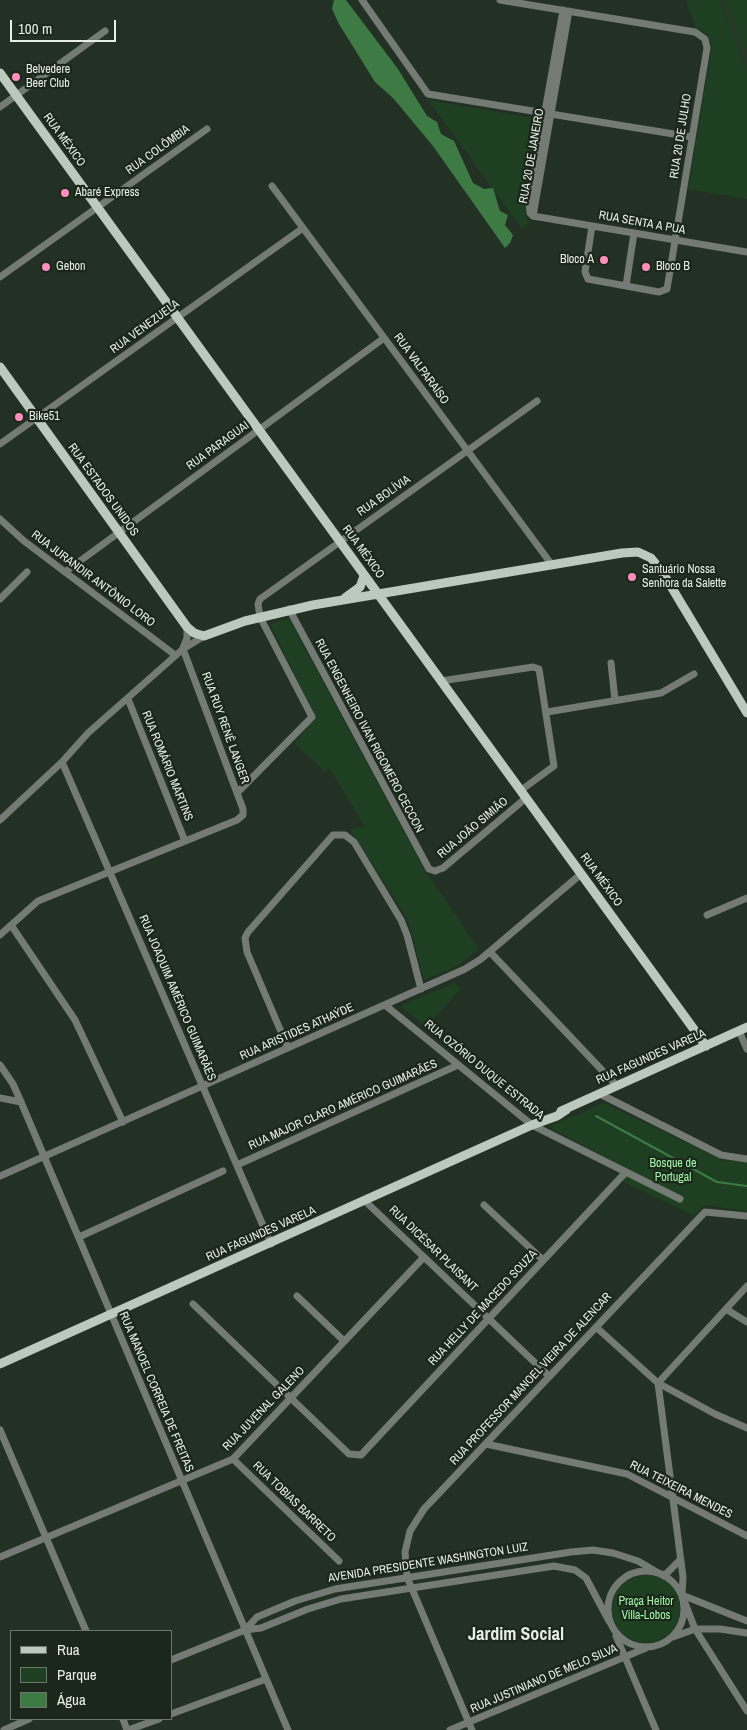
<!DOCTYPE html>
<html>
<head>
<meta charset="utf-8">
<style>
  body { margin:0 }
  #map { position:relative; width:747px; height:1730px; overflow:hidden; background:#233024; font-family:"Archivo Narrow",sans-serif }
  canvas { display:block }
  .legend { position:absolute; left:10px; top:1630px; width:162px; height:90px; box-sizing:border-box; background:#1a271a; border:1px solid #6c776c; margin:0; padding:6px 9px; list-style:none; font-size:15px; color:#e6efe7 }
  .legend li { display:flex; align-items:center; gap:10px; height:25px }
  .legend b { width:25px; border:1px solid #6c776c }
  .scale { position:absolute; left:10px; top:20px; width:106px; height:22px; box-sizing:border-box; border:2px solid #e6efe7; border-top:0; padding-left:6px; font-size:15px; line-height:18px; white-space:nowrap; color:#e6efe7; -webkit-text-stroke:4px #1a271a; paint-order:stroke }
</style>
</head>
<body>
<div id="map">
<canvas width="747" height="1730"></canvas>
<ul class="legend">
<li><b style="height:6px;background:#bbcabc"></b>Rua</li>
<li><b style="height:14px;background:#1f3f22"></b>Parque</li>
<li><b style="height:14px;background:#3e7b44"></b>Água</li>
</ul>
<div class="scale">100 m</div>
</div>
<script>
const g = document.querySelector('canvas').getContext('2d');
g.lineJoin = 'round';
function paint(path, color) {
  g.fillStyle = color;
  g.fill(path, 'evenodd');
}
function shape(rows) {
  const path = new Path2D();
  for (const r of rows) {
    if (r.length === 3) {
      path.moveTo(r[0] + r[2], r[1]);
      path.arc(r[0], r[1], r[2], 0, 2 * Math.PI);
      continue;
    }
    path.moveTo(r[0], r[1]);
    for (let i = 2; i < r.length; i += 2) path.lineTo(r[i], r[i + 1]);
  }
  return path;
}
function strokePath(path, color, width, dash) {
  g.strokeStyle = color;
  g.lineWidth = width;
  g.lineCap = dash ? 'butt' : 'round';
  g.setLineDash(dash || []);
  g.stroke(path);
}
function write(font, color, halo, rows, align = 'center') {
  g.font = font + ' "Archivo Narrow",sans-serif';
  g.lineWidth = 4.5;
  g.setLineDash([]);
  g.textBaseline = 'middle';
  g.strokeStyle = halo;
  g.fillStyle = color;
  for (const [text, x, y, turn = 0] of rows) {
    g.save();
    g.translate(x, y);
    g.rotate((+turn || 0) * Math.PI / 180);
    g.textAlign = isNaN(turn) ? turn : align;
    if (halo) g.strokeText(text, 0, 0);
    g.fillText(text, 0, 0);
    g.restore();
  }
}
const built = shape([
  [720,0,747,0,747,72]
]);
const green = shape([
  [686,0,720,0,747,71,747,199,688,189,712,47,708,35,696,29],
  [726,0,747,0,747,56],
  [428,100,539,119,540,123,525,213,527,220,530,222,522,229],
  [289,619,426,872,479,949,455,967,424,980,408,920,350,829,365,827,329,767,325,772,294,743,316,718,270,624],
  [455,983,461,988,427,1027,400,1006],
  [604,1103,722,1160,747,1162,747,1211,704,1205,694,1216,622,1181,626,1177,626,1170,623,1166,548,1127],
  [646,1609,34]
]);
const water = shape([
  [334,0,346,0,398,69,427,116,437,122,441,134,454,141,473,183,484,189,493,188,500,211,508,215,505,225,513,235,510,243,505,248,433,146,393,98,375,82,339,24,332,9]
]);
const stream = shape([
  [596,1116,717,1182,747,1186]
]);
const minor = shape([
  [362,0,428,94,692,137],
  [500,0,695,32,705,39,707,48,667,289,659,292,588,279,585,272,592,226],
  [0,107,105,31],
  [272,186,552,565],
  [533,216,747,252],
  [533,216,530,213,529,201,563,10],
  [533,216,569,11],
  [0,277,207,129],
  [626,286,634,233],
  [0,444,303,228],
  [0,519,24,541,175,655],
  [65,572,384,338],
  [0,599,27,572],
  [289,609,429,869,435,871,443,868,526,798],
  [183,648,187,638,187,627],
  [611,663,615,700],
  [441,681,533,667,539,669,554,766,520,791],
  [128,699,185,841],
  [547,712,661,693,694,674],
  [62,762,271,1244],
  [237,793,312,717,260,617,258,604,260,599,537,401],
  [0,820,62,762,88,733,183,649,204,636],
  [707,915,747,898],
  [11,925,75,1020,123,1122],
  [0,935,38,901,237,820,243,815,243,809,183,649],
  [490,952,617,1086],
  [385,1005,532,1125,680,1199],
  [739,1031,747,1049],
  [288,1048,247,952,245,938,248,932,333,835,345,835,354,842,401,920,407,935,421,989],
  [0,1065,13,1084,21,1102,288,1730],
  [600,1094,721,1155,747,1159],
  [0,1098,21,1102],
  [237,1165,458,1065],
  [0,1176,465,969,481,959,581,874],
  [365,1201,549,1376],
  [484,1205,543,1260],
  [79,1237,223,1171],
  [747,1286,658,1383,683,1577,682,1595,695,1629,747,1711],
  [297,1296,344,1341],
  [193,1304,349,1454,361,1455,625,1173],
  [726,1309,747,1322],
  [596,1327,658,1383,715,1414,747,1428],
  [0,1430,86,1631],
  [486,1444,627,1474,747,1536],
  [233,1459,339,1561],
  [0,1557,233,1459,424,1257],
  [646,1609,38],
  [664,1576,679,1561],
  [682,1595,747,1621],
  [245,1630,257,1617,295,1601,335,1589,571,1552,593,1550,613,1553,638,1561,660,1574],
  [616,1636,656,1730],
  [673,1637,695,1629,720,1629,747,1633],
  [171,1660,245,1630,261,1628,308,1609,341,1599,554,1566,575,1570,586,1578,609,1621],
  [171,1714,266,1679],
  [123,1719,127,1730],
  [4,1730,29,1719],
  [128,1730,159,1719],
  [450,1730,646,1648],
  [472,1730,407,1577,405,1552,410,1531,424,1509,705,1212,747,1216]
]);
const major = shape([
  [0,73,706,1046],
  [0,367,187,627,194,633,204,636,245,621,313,605,622,553,638,552,651,558,663,573,747,713],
  [345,598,360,587,364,576],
  [561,1111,747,1027],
  [0,1364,532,1125,557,1116,566,1110]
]);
const markers = [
  [16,77,5,"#ff8eba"],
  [65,193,5,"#ff8eba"],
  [604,260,5,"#ff8eba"],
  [46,267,5,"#ff8eba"],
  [646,267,5,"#ff8eba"],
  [19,417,5,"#ff8eba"],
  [632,577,5,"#ff8eba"]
];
const poiNames = [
  ["Belvedere",26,70],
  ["Beer Club",26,84],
  ["Abaré Express",75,193],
  ["Bloco A",594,260,"right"],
  ["Gebon",56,267],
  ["Bloco B",656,267],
  ["Bike51",29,417],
  ["Santuário Nossa",642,570],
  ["Senhora da Salette",642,584]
];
const streetNames = [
  ["RUA 20 DE JULHO",681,136,-81],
  ["RUA MÉXICO",64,140,54],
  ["RUA COLÔMBIA",158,150,-36],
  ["RUA 20 DE JANEIRO",532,156,-80],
  ["RUA SENTA A PUA",642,223,10],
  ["RUA VENEZUELA",145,327,-36],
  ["RUA VALPARAÍSO",421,369,54],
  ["RUA PARAGUAI",218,446,-36],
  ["RUA ESTADOS UNIDOS",103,490,54],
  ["RUA BOLÍVIA",384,496,-35],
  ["RUA MÉXICO",363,552,54],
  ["RUA JURANDIR ANTÔNIO LORO",93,579,37],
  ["RUA RUY RENÊ LANGER",225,728,70],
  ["RUA ENGENHEIRO IVAN RIGOMERO CECCON",369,736,62],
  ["RUA ROMÁRIO MARTINS",167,766,68],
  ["RUA JOÃO SIMIÃO",473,828,-40],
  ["RUA MÉXICO",601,880,54],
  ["RUA JOAQUIM AMÉRICO GUIMARÃES",177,998,67],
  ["RUA ARISTIDES ATHAÝDE",297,1032,-24],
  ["RUA FAGUNDES VARELA",651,1057,-24],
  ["RUA OZÓRIO DUQUE ESTRADA",484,1070,39],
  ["RUA MAJOR CLARO AMÉRICO GUIMARÃES",343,1105,-24],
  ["RUA FAGUNDES VARELA",261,1234,-24],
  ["RUA DICÉSAR PLAISANT",433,1249,44],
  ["RUA HELLY DE MACEDO SOUZA",483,1308,-47],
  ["RUA PROFESSOR MANOEL VIEIRA DE ALENCAR",531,1379,-47],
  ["RUA MANOEL CORREIA DE FREITAS",156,1392,67],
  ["RUA JUVENAL GALENO",264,1409,-46],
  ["RUA TEIXEIRA MENDES",681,1490,27],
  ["RUA TOBIAS BARRETO",294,1502,44],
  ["AVENIDA PRESIDENTE WASHINGTON LUIZ",428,1563,-9],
  ["RUA JUSTINIANO DE MELO SILVA",544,1679,-23]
];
const parkNames = [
  ["Bosque de",673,1164],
  ["Portugal",673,1178],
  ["Praça Heitor",646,1602],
  ["Villa-Lobos",646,1616]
];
const districtNames = [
  ["Jardim Social",516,1635]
];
paint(built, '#273928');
paint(green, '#1f3f22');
paint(water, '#3e7b44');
strokePath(stream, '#3e7b44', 2);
strokePath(minor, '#747b74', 7);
strokePath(major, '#bbcabc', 9);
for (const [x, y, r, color] of markers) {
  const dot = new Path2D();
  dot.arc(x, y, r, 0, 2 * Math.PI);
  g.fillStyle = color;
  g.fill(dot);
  strokePath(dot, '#1a271a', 2);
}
write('12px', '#e6efe7', '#1a271a', poiNames, 'left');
write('12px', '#e6efe7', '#1a271a', streetNames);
write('12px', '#a2f7a8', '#1a271a', parkNames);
write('bold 18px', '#e6efe7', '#1a271a', districtNames);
</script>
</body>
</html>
